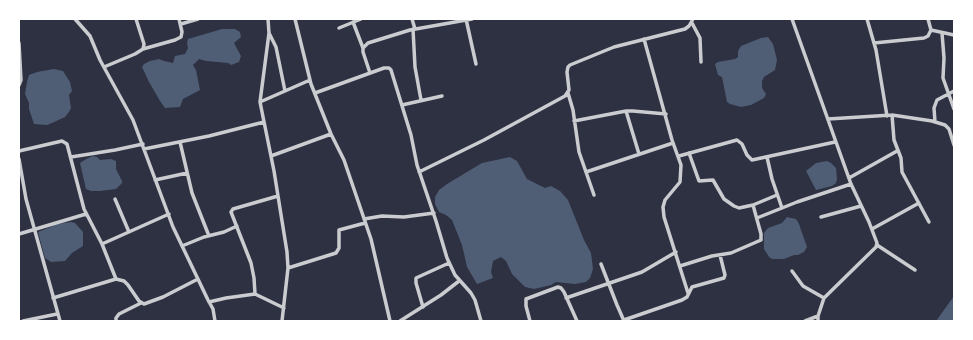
<!DOCTYPE html>
<html>
<head>
<meta charset="utf-8">
<style>
  body { margin:0 }
  #map { position:relative; width:973px; height:340px; overflow:hidden; background:#2d3142; font-family:Arial,sans-serif }
  canvas { display:block }
  .frame { position:absolute; inset:0; border:20px solid #fff; pointer-events:none }
</style>
</head>
<body>
<div id="map">
<canvas width="973" height="340"></canvas>
<div class="frame"></div>
</div>
<script>
const g = document.querySelector('canvas').getContext('2d');
g.lineJoin = 'round';
function paint(path, color) {
  g.fillStyle = color;
  g.fill(path, 'evenodd');
}
function shape(rows) {
  const path = new Path2D();
  for (const r of rows) {
    path.moveTo(r[0], r[1]);
    for (let i = 2; i < r.length; i += 2) path.lineTo(r[i], r[i + 1]);
  }
  return path;
}
function strokePath(path, color, width, dash) {
  g.strokeStyle = color;
  g.lineWidth = width;
  g.lineCap = dash ? 'butt' : 'round';
  g.setLineDash(dash || []);
  g.stroke(path);
}
const water = shape([
  [222,29,235,29,240,32,241,37,234,43,241,56,239,62,231,65,228,63,206,61,199,59,193,65,196,70,200,90,183,99,180,107,165,108,160,101,149,82,142,67,144,64,150,61,159,59,164,61,173,63,175,56,185,54,188,48,187,43,188,39],
  [768,37,773,44,777,60,775,70,764,77,762,81,762,88,766,94,764,98,751,105,741,107,730,104,727,102,722,77,718,75,715,64,718,62,735,59,738,57,738,51,741,46,761,38],
  [54,69,63,71,70,82,72,91,69,95,71,108,69,112,65,117,52,123,47,125,34,124,29,109,29,103,25,94,27,82,29,75,37,72],
  [93,156,97,157,100,160,111,159,116,161,116,169,122,181,122,183,116,189,100,191,91,191,86,189,80,163,88,158],
  [510,157,517,161,527,179,545,188,551,186,560,191,568,200,584,240,591,253,593,269,590,278,586,282,575,284,556,282,551,285,534,289,525,287,512,274,506,261,501,257,493,261,491,272,493,278,477,284,467,267,462,245,452,220,446,215,439,212,435,204,435,197,439,190,447,184,482,163],
  [827,161,831,163,836,168,837,179,836,183,832,186,816,190,806,171,816,163],
  [787,217,796,219,799,224,807,247,804,252,798,255,794,255,784,259,772,259,769,257,764,249,764,233,768,228,782,223],
  [71,222,75,223,83,232,83,246,72,253,65,261,51,262,45,258,38,232,58,224],
  [954,296,954,321,936,321]
]);
const minor = shape([
  [75,19,90,36,100,60,133,120,173,227,208,300,213,309,215,321],
  [268,19,269,33,260,102,274,171,287,252,288,268,282,321],
  [295,19,311,84,331,134,344,160,371,239,390,321],
  [412,19,415,29],
  [466,19,476,64],
  [792,19,851,184,869,222,877,243,876,247,824,298,818,316,818,321],
  [867,19,876,50,887,116],
  [928,19,931,30,954,35],
  [353,22,363,48],
  [692,23,700,38,701,62],
  [181,24,198,19],
  [339,28,361,19],
  [413,29,415,67,421,100],
  [269,33,276,47,285,91],
  [942,33,944,58,943,78,954,109],
  [644,39,672,140,681,165,680,182,665,200,663,207,664,217,688,293],
  [19,43,21,80,19,85],
  [874,43,924,38,928,36,931,30],
  [143,49,175,40,181,37,182,32,179,19],
  [104,67,135,54,143,49,144,44,136,19],
  [370,73,363,52,363,48,368,43,410,30,472,19],
  [315,93,384,68,389,68,391,70,411,135,417,165,436,221,447,258,455,275,471,293,475,300,481,321],
  [568,93,573,110,579,152,594,195],
  [260,102,310,80],
  [402,105,442,96],
  [626,111,639,154],
  [892,115,894,140,901,158,902,172,929,222],
  [828,119,892,115,932,121,945,125,949,129,954,145],
  [574,121,626,111,633,111,666,114],
  [935,122,934,108,937,100,954,91],
  [180,142,192,193,209,236],
  [144,149,209,136,264,122],
  [19,151,62,141,67,144,84,209,102,244,116,279],
  [689,153,699,181,713,180,724,199,734,206,739,208,753,205,777,195],
  [271,156,331,134],
  [679,156,737,140,742,144,747,155,752,160,835,142],
  [71,157,115,150,143,144],
  [767,157,772,179,782,208],
  [19,159,26,199,60,321],
  [419,172,484,140,565,96,569,90,567,72,568,67,570,65,614,47,685,29,689,26,693,19],
  [586,172,673,143],
  [849,178,897,151],
  [155,180,187,173],
  [115,199,129,232],
  [821,217,861,206],
  [757,218,797,202,851,184],
  [364,219,382,216,404,217,434,213],
  [872,229,919,203],
  [19,234,86,214],
  [102,244,169,214],
  [877,245,915,270],
  [182,246,204,237,224,232,237,226],
  [601,264,617,305,624,321],
  [680,266,712,256,731,253,761,240,761,234,753,205],
  [288,268,336,253,339,248,339,230,365,223],
  [792,271,803,286,824,298],
  [255,294,254,278,251,263,231,212,233,209,278,196],
  [53,298,116,279,124,281,128,285,139,301,144,304,163,297,198,279],
  [566,298,642,272,676,252],
  [209,302,226,298,255,294,284,308],
  [423,307,416,283,416,278,449,263],
  [624,320,682,300,687,297,692,287,724,278,725,275,720,255],
  [23,321,57,314],
  [116,321,116,318,119,314,141,303],
  [400,321,441,295,459,281],
  [530,321,526,306,526,299,558,287,561,288,564,292,577,321],
  [805,321,818,316]
]);
paint(water, '#4f5d75');
strokePath(minor, '#caccd0', 3.5);
</script>
</body>
</html>
